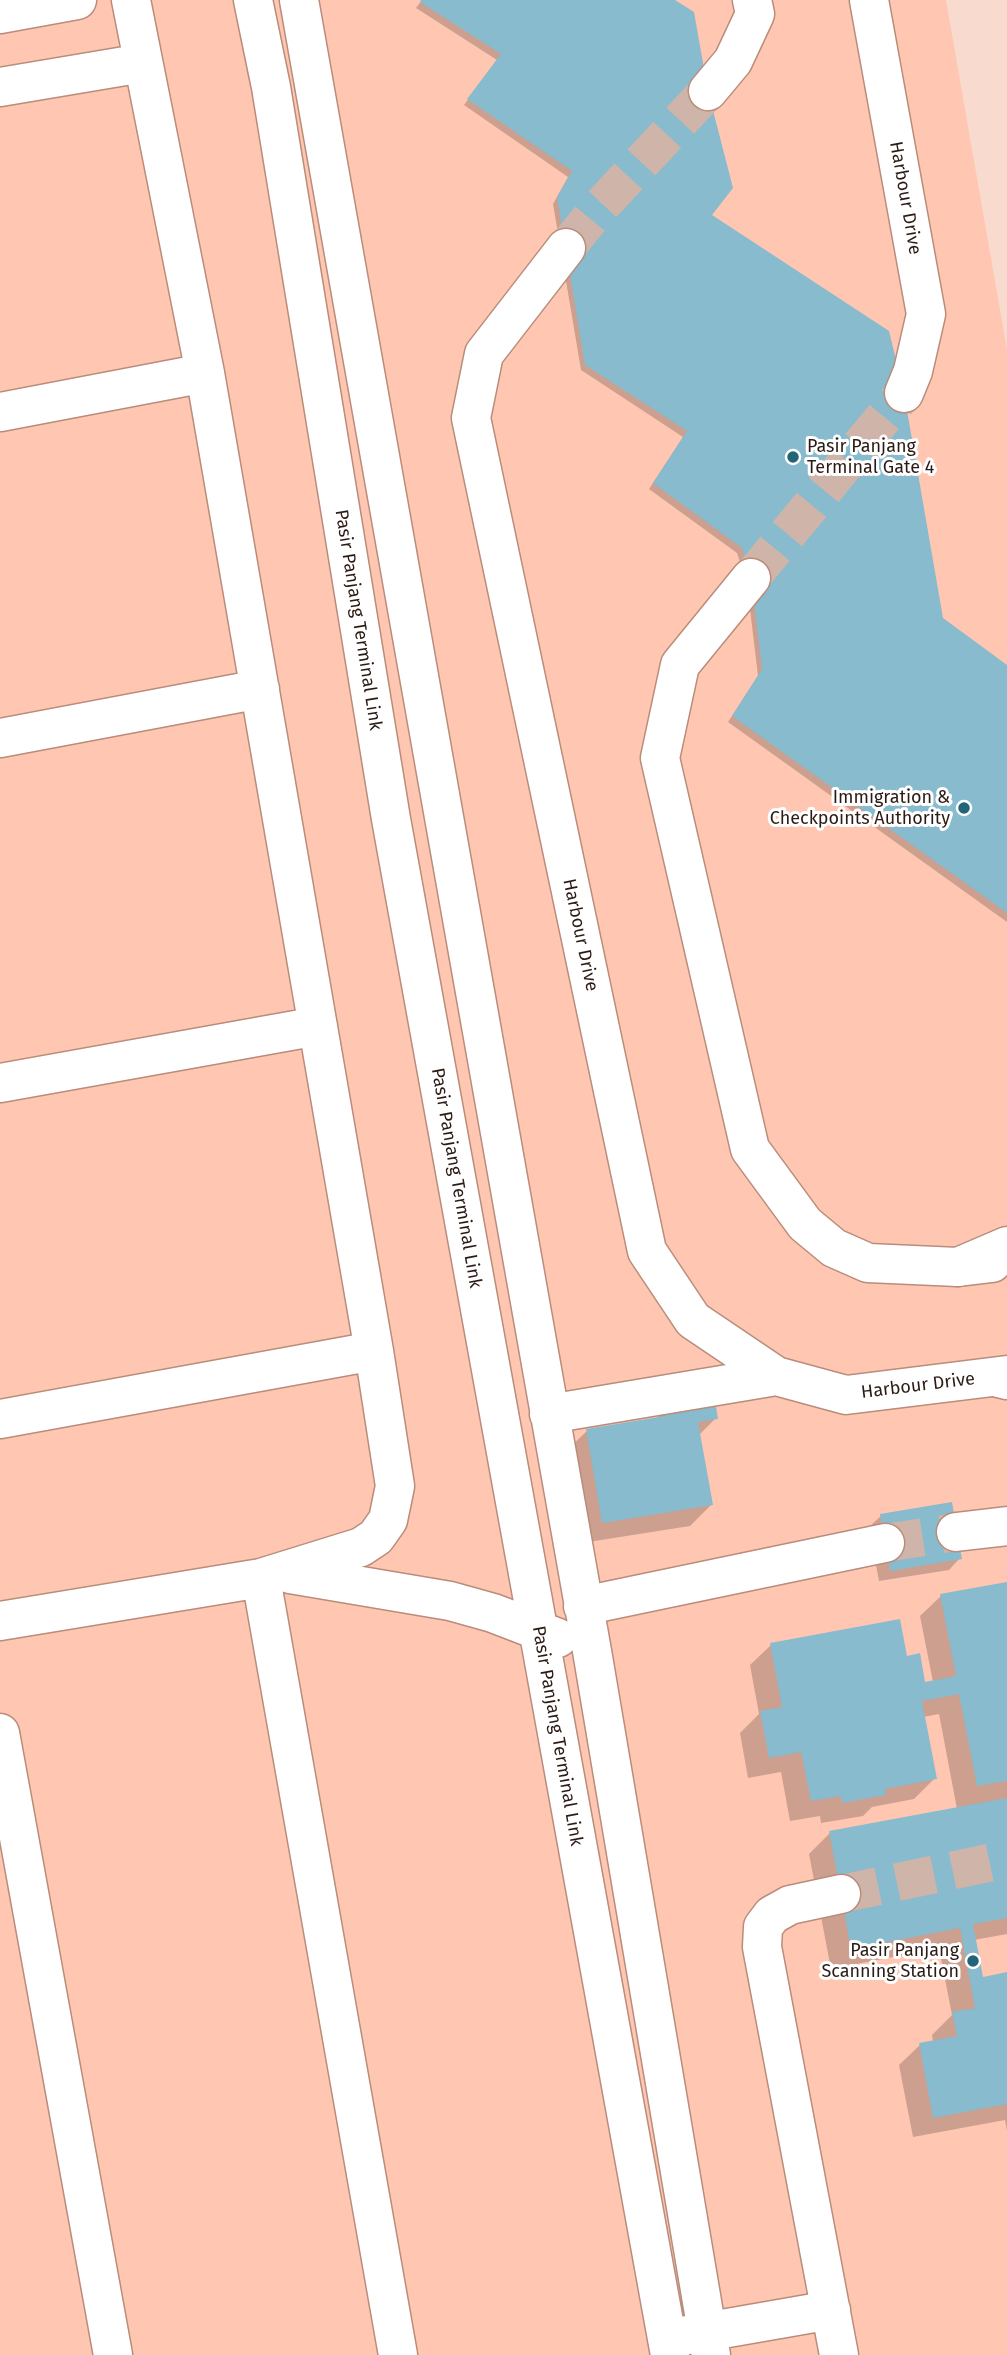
<!DOCTYPE html>
<html>
<head>
<meta charset="utf-8">
<style>
  body { margin:0 }
  canvas { display:block; background:#f8dacf }
</style>
</head>
<body>
<canvas width="1007" height="2355"></canvas>
<script>
const g = document.querySelector('canvas').getContext('2d');
g.lineJoin = 'round';
function paint(path, color) {
  g.fillStyle = color;
  g.fill(path, 'evenodd');
}
function shape(rows) {
  const path = new Path2D();
  for (const r of rows) {
    path.moveTo(r[0], r[1]);
    for (let i = 2; i < r.length; i += 2) path.lineTo(r[i], r[i + 1]);
  }
  return path;
}
function strokePath(path, color, width, dash) {
  g.strokeStyle = color;
  g.lineWidth = width;
  g.lineCap = dash ? 'butt' : 'round';
  g.setLineDash(dash || []);
  g.stroke(path);
}
function write(font, color, halo, rows, align = 'center') {
  g.font = font + ' "Fira Sans",sans-serif';
  g.lineWidth = 6;
  g.setLineDash([]);
  g.textBaseline = 'middle';
  g.strokeStyle = halo;
  g.fillStyle = color;
  for (const [text, x, y, turn = 0] of rows) {
    g.save();
    g.translate(x, y);
    g.rotate((+turn || 0) * Math.PI / 180);
    g.textAlign = isNaN(turn) ? turn : align;
    if (halo) g.strokeText(text, 0, 0);
    g.fillText(text, 0, 0);
    g.restore();
  }
}
const built = shape([
  [0,0,946,0,1007,350,1007,2355,0,2355]
]);
const shadow = shape([
  [422,0,672,0,710,215,942,619,1007,667,1007,922,728,722,758,676,747,584,737,553,649,489,683,437,581,370,553,204,568,177,464,105,497,60,416,8],
  [665,1410,716,1418,699,1435,711,1505,690,1526,582,1543,566,1451,587,1431,656,1419],
  [881,1516,960,1558,949,1570,879,1581,869,1527],
  [1007,1583,1007,1934,974,1940,982,1979,1007,1974,1007,2131,1005,2120,913,2137,899,2065,920,2045,933,2042,932,2035,952,2015,939,1948,831,1969,809,1854,830,1833,957,1809,939,1714,923,1717,935,1778,914,1799,872,1807,863,1816,821,1823,820,1816,790,1821,781,1772,748,1778,740,1733,759,1714,750,1665,771,1645,905,1658,924,1684,933,1682,920,1616,941,1596]
]);
const building = shape([
  [421,0,675,0,694,12,708,91,733,188,712,215,889,331,904,393,943,618,1007,665,1007,913,732,716,762,669,751,578,742,548,653,483,687,431,585,365,557,197,572,171,467,99,501,54,420,2],
  [715,1400,718,1419,698,1422,713,1505,602,1523,586,1429,665,1416,664,1408],
  [952,1502,962,1559,890,1571,880,1514],
  [1007,1582,1007,1781,977,1786,959,1694,922,1701,937,1779,885,1789,886,1795,842,1803,841,1796,811,1801,801,1752,769,1758,760,1711,782,1707,770,1643,900,1619,907,1656,920,1653,925,1682,956,1676,940,1594],
  [1007,1798,1007,1918,973,1924,983,1977,1007,1972,1007,2104,933,2118,919,2043,957,2036,952,2012,975,2008,960,1928,851,1949,829,1831]
]);
const minorTunnel = shape([
  [566,248,598,209,708,91],
  [751,578,904,393],
  [885,1543,956,1532],
  [841,1894,1007,1859]
]);
const minor = shape([
  [253,0,271,87,391,819,670,2355],
  [299,0,592,1651,711,2355],
  [869,0,926,314,913,371,904,393],
  [0,14,77,0],
  [0,87,143,63],
  [708,91,733,61,755,14,752,0],
  [566,248,484,354,471,418,647,1251,693,1320,776,1376,846,1395,1007,1375],
  [0,412,205,373],
  [751,578,680,665,660,758,750,1149,805,1224,834,1248,868,1263,958,1267,992,1263],
  [0,738,260,689],
  [0,1083,318,1026],
  [549,1414,776,1376],
  [0,1419,374,1351],
  [956,1532,1007,1526],
  [290,1574,450,1601,493,1613,558,1638],
  [261,1578,398,2355],
  [583,1606,885,1543],
  [0,1621,261,1578,361,1547,376,1537,388,1520,395,1486,374,1351,205,373,131,0],
  [0,1733,113,2355],
  [682,2336,831,2310],
  [839,2355,762,1947,763,1927,772,1915,790,1905,841,1894]
]);
const major = shape([
  [958,1267,1007,1246],
  [995,1377,1007,1380]
]);
const markers = [
  [793,457,7,"#236478"],
  [964,808,7,"#236478"],
  [973,1961,7,"#236478"]
];
const streetNames = [
  ["Harbour Drive",905,198,80],
  ["Pasir Panjang Terminal Link",358,620,81],
  ["Harbour Drive",580,935,78],
  ["Pasir Panjang Terminal Link",456,1178,80],
  ["Harbour Drive",918,1386,-7],
  ["Pasir Panjang Terminal Link",557,1736,80]
];
const poiNames = [
  ["Pasir Panjang",807,447,"left"],
  ["Terminal Gate 4",807,468,"left"],
  ["Immigration &",950,798],
  ["Checkpoints Authority",950,819],
  ["Pasir Panjang",959,1951],
  ["Scanning Station",959,1972]
];
paint(built, '#ffc7b2');
paint(shadow, '#0003');
paint(building, '#87bbcd');
strokePath(minorTunnel, '#cfb4aa', 38, [38, 19]);
strokePath(minor, '#b98c7b', 41);
strokePath(major, '#b98c7b', 41);
strokePath(minor, '#fff', 38);
strokePath(major, '#fff', 38);
for (const [x, y, r, color] of markers) {
  const dot = new Path2D();
  dot.arc(x, y, r, 0, 2 * Math.PI);
  g.fillStyle = color;
  g.fill(dot);
  strokePath(dot, '#fff', 2.5);
}
write('18px', '#2c1a14', '#fff', streetNames);
write('18px', '#2c1a14', '#fff', poiNames, 'right');
</script>
</body>
</html>
